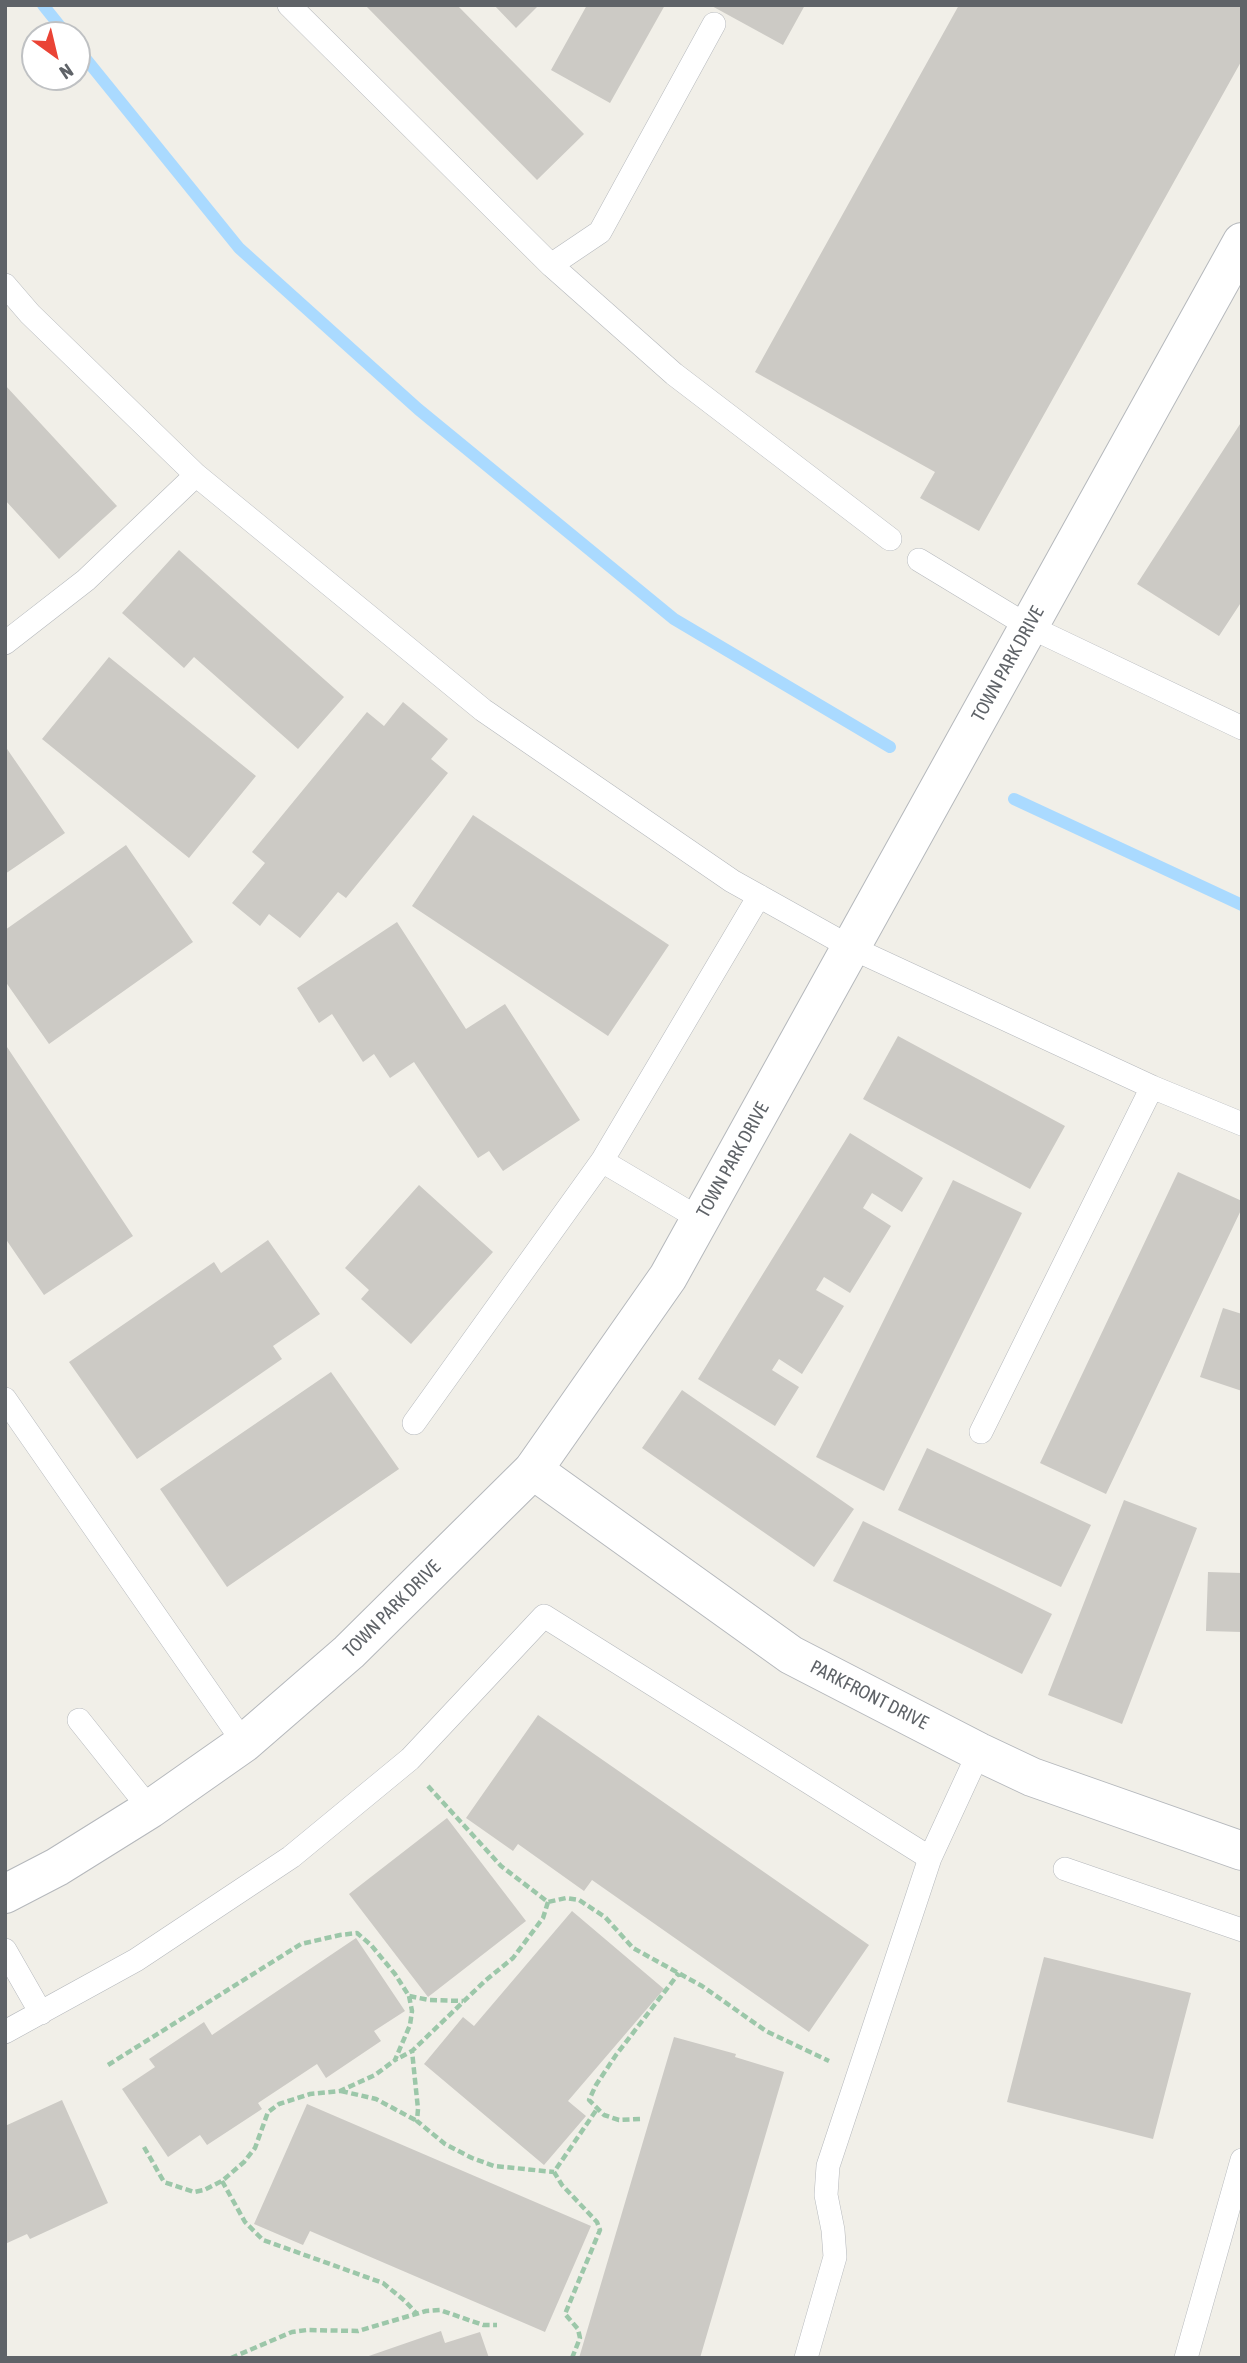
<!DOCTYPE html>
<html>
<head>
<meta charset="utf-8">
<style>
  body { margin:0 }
  #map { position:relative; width:1247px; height:2363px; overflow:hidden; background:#f1efe8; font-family:"Asap Condensed",sans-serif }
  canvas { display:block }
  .frame { position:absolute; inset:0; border:7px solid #5f6368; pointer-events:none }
  .north { position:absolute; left:21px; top:21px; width:70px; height:70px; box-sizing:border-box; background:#fff; border:2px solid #bfc1c3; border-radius:50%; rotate:146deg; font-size:19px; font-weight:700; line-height:28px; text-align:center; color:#5f6368 }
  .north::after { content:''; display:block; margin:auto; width:24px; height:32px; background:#ea4335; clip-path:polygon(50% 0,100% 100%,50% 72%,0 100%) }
</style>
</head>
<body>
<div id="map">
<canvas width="1247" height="2363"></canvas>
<div class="frame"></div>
<div class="north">N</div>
</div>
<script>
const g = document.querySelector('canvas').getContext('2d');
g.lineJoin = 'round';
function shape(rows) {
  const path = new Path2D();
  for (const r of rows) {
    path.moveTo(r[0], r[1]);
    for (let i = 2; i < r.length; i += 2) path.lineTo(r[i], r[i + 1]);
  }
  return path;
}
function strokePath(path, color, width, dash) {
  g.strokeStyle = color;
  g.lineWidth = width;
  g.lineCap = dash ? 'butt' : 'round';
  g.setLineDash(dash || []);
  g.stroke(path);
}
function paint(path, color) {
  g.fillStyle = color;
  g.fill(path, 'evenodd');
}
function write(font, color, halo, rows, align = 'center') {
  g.font = font + ' "Asap Condensed",sans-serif';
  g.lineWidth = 6;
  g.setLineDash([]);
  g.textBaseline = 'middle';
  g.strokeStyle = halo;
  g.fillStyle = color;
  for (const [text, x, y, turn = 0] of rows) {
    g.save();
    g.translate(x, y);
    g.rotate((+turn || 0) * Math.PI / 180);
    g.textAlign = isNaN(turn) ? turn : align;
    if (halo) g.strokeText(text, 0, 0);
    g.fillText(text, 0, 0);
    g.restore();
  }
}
const stream = shape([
  [43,5,67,35],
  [77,48,239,248,418,409,674,619,890,747],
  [1014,799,1242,905]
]);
const building = shape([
  [365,5,457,5,584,134,537,180],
  [494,5,539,5,516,28],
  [587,5,665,5,610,103,551,70],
  [710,5,805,5,783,45],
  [959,5,1242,6,1242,60,979,531,920,498,935,472,755,372],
  [5,385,117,506,59,559,5,500],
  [1242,421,1242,601,1219,636,1137,584],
  [179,550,344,697,298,749,194,657,184,668,122,613],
  [109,657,256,776,189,858,42,739],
  [403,702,448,739,431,759,448,773,346,898,338,892,300,938,269,914,260,926,232,903,265,863,252,852,367,712,384,726],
  [5,746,65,833,5,874],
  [473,815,669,945,608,1036,412,906],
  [126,845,193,942,49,1044,5,981,5,930],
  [397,922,466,1029,505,1004,580,1120,503,1171,489,1151,478,1158,414,1062,390,1078,374,1054,363,1062,332,1014,319,1023,297,988],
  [898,1036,1065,1126,1030,1189,863,1099],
  [5,1044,133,1236,44,1295,5,1238],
  [850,1133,923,1178,902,1212,872,1193,863,1208,891,1226,850,1293,824,1277,816,1290,844,1306,802,1374,779,1359,772,1370,799,1387,775,1426,698,1379],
  [1178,1172,1242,1201,1242,1208,1106,1494,1040,1463],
  [953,1180,1022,1213,884,1491,816,1457],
  [419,1185,493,1252,411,1344,361,1299,369,1290,345,1268],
  [268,1240,320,1314,273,1346,282,1359,137,1459,69,1362,214,1262,221,1273],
  [1223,1308,1242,1314,1242,1391,1200,1377],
  [331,1372,399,1469,227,1587,160,1489],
  [682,1390,854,1509,814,1567,642,1448],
  [927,1448,1091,1525,1061,1587,898,1510],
  [1124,1500,1197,1528,1122,1724,1048,1695],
  [863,1521,1052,1614,1022,1674,833,1581],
  [1208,1572,1242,1573,1242,1632,1206,1631],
  [538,1715,869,1945,809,2032,592,1880,584,1891,518,1844,513,1851,466,1818],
  [447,1818,526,1921,428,1997,349,1894],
  [572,1911,664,1989,568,2101,586,2116,544,2165,424,2064,463,2017,474,2026],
  [356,1938,405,2011,374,2031,381,2041,326,2078,317,2064,258,2103,262,2109,207,2145,200,2135,168,2157,122,2089,155,2067,149,2059,204,2022,212,2035],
  [1044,1957,1191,1993,1153,2139,1007,2102],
  [674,2037,736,2054,735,2057,784,2072,700,2358,579,2358],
  [62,2100,108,2203,30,2239,27,2234,5,2244,5,2126],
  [307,2104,591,2226,545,2332,310,2231,303,2245,254,2224],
  [441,2331,445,2343,480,2332,489,2358,363,2358]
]);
const path = shape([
  [428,1786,501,1866,548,1902,566,1898,579,1900,605,1917,633,1948,702,1986,766,2031,829,2061],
  [548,1902,543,1918,513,1958,486,1980,412,2051,418,2109,417,2121,445,2144,472,2158,494,2166,554,2172],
  [409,1996,412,2011,410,2025,395,2060,412,2051],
  [108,2065,301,1944,340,1935,357,1933,371,1945,395,1974,409,1996,429,2000,463,2001],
  [341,2091,376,2099,417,2121],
  [640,2119,619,2120,604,2115,589,2100,596,2085,616,2055,679,1973],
  [144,2147,164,2182,194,2192,204,2190,222,2181,244,2162,255,2148,268,2112,279,2104,310,2094,340,2091,375,2075,395,2060],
  [222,2181,245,2222,263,2240,383,2283,405,2301,417,2314],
  [231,2358,292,2332,307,2330,358,2331,426,2311,440,2310,483,2325,497,2325],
  [572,2358,580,2338,578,2329,565,2314,600,2230,597,2222,562,2185,554,2172,597,2109]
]);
const service = shape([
  [289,5,551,265,674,374,890,539],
  [551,265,600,232,714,24],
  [5,285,30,314,196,475,483,710,732,881,852,948,1152,1087,1242,1124],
  [919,560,1028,626,1242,728],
  [5,643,86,580,196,475],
  [602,1161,700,1219],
  [5,1399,244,1743],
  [414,1423,602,1161,759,896],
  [981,1432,1152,1087],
  [79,1720,150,1809],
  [930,1858,979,1752],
  [1065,1869,1242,1930],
  [5,1950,41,2013],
  [5,2032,136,1960,291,1857,410,1759,544,1616,930,1858,828,2166,826,2195,833,2230,835,2257,806,2358],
  [1186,2358,1242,2160]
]);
const minor = shape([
  [533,1470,791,1655,979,1752,1032,1777,1242,1851]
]);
const tertiary = shape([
  [5,1894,57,1867,150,1809,244,1743,349,1652,533,1470,668,1277,1242,242]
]);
const streetNames = [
  ["TOWN PARK DRIVE",1008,664,-61],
  ["TOWN PARK DRIVE",733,1160,-61],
  ["TOWN PARK DRIVE",392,1609,-45],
  ["PARKFRONT DRIVE",869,1695,27]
];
strokePath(stream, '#aadaff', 12);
paint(building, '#cccac5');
strokePath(service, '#b5b8bc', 24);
strokePath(minor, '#b5b8bc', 40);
strokePath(tertiary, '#b5b8bc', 40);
strokePath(path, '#9cc7a9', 4.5, [7, 3.5]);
strokePath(service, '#fff', 23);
strokePath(minor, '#fff', 38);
strokePath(tertiary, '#fff', 38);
write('19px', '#5f6368', '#fff', streetNames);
</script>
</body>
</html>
